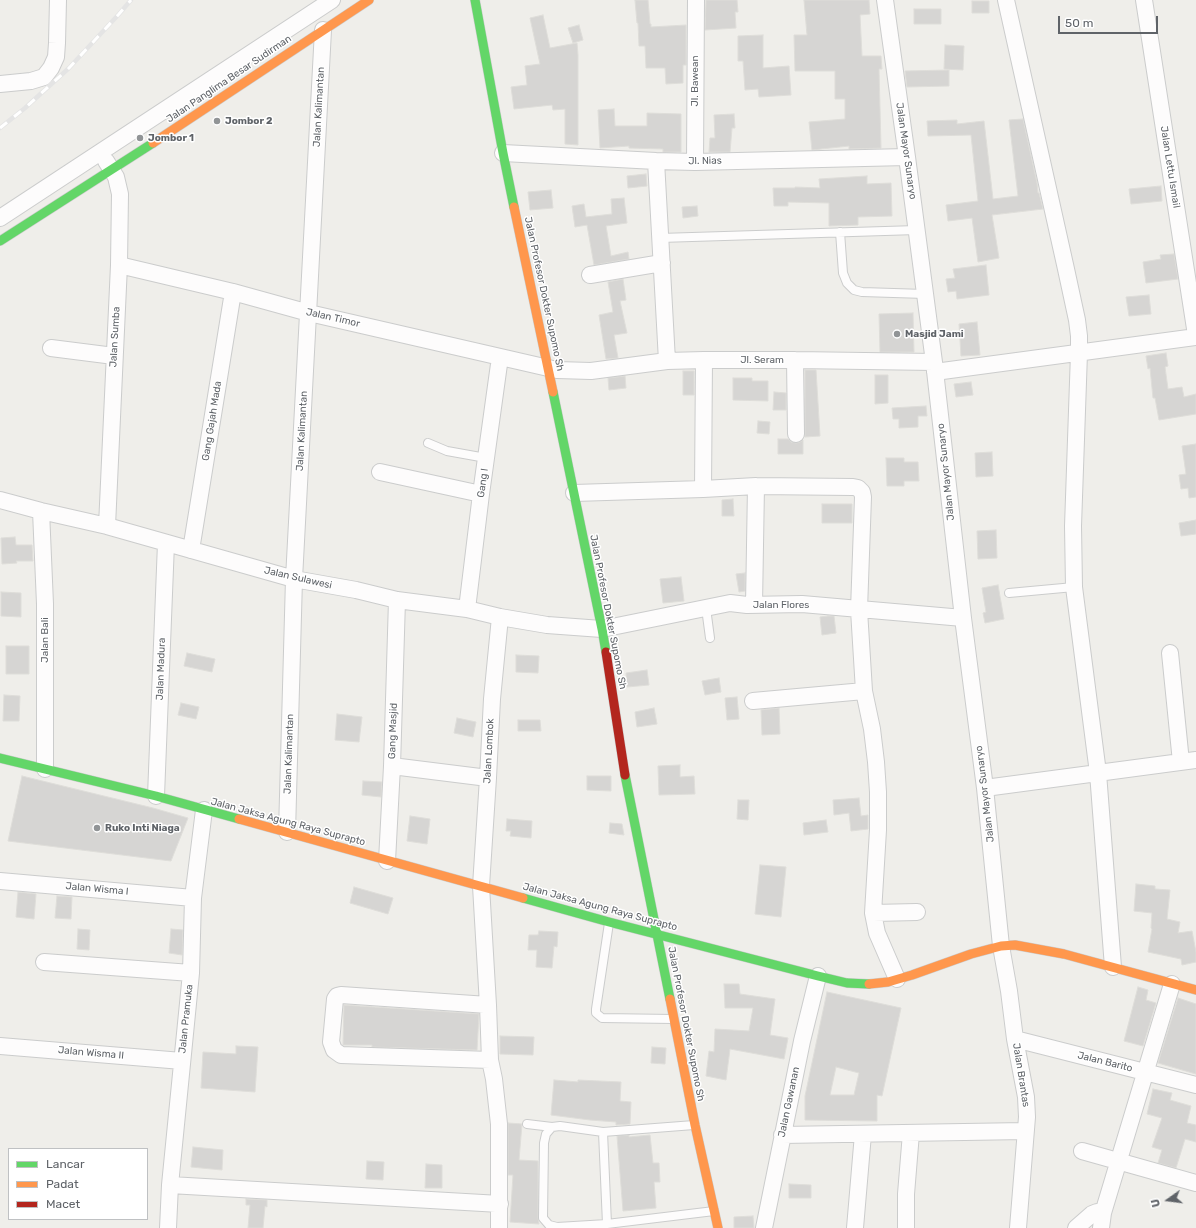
<!DOCTYPE html>
<html>
<head>
<meta charset="utf-8">
<style>
  body { margin:0 }
  #map { position:relative; width:1196px; height:1228px; overflow:hidden; background:#efeeea; font-family:Rubik,sans-serif }
  canvas { display:block }
  .legend { position:absolute; left:8px; top:1148px; width:140px; height:72px; box-sizing:border-box; background:#fff; border:1px solid #bfc1c3; margin:0; padding:5px 7px; list-style:none; font-size:12px; color:#5f6368 }
  .legend li { display:flex; align-items:center; gap:8px; height:20px }
  .legend b { width:20px; border:1px solid #bfc1c3 }
  .north { position:absolute; left:1148px; top:1180px; width:40px; height:40px; -webkit-text-stroke:3px #fff; paint-order:stroke; rotate:256deg; font-size:11px; font-weight:700; line-height:16px; text-align:center; color:#5f6368 }
  .north::after { content:''; display:block; margin:auto; width:14px; height:18px; background:#5f6368; clip-path:polygon(50% 0,100% 100%,50% 72%,0 100%) }
  .scale { position:absolute; left:1058px; top:16px; width:100px; height:18px; box-sizing:border-box; border:2px solid #5f6368; border-top:0; padding-left:5px; font-size:12px; line-height:14px; white-space:nowrap; color:#5f6368; -webkit-text-stroke:3px #fff; paint-order:stroke }
</style>
</head>
<body>
<div id="map">
<canvas width="1196" height="1228"></canvas>
<ul class="legend">
<li><b style="height:5px;background:#63d668"></b>Lancar</li>
<li><b style="height:5px;background:#ff974d"></b>Padat</li>
<li><b style="height:5px;background:#b3261e"></b>Macet</li>
</ul>
<div class="north">U</div>
<div class="scale">50 m</div>
</div>
<script>
const g = document.querySelector('canvas').getContext('2d');
g.lineJoin = 'round';
function paint(path, color) {
  g.fillStyle = color;
  g.fill(path, 'evenodd');
}
function shape(rows) {
  const path = new Path2D();
  for (const r of rows) {
    path.moveTo(r[0], r[1]);
    for (let i = 2; i < r.length; i += 2) path.lineTo(r[i], r[i + 1]);
  }
  return path;
}
function strokePath(path, color, width, dash) {
  g.strokeStyle = color;
  g.lineWidth = width;
  g.lineCap = dash ? 'butt' : 'round';
  g.setLineDash(dash || []);
  g.stroke(path);
}
function write(font, color, halo, rows, align = 'center') {
  g.font = font + ' Rubik,sans-serif';
  g.lineWidth = 3;
  g.setLineDash([]);
  g.textBaseline = 'middle';
  g.strokeStyle = halo;
  g.fillStyle = color;
  for (const [text, x, y, turn = 0] of rows) {
    g.save();
    g.translate(x, y);
    g.rotate((+turn || 0) * Math.PI / 180);
    g.textAlign = isNaN(turn) ? turn : align;
    if (halo) g.strokeText(text, 0, 0);
    g.fillText(text, 0, 0);
    g.restore();
  }
}
const building = shape([
  [635,0,648,0,650,24,651,24,651,27,686,25,686,65,683,65,683,83,666,84,665,68,646,68,645,46,639,46,638,23,637,23,635,0],
  [706,0,737,0,738,12,735,12,736,28,705,30,706,0],
  [804,0,869,0,870,14,860,15,862,56,881,56,882,69,879,69,881,148,849,149,849,146,812,150,809,122,845,119,845,99,835,99,835,71,795,71,794,35,807,35,804,0],
  [972,1,989,1,989,13,972,13,972,1],
  [914,9,941,9,941,24,914,24,914,9],
  [543,15,550,48,577,43,578,55,578,145,565,144,565,109,553,110,552,105,514,109,511,87,527,85,525,66,540,64,530,18,543,15],
  [579,25,583,40,573,43,568,28,579,25],
  [763,35,763,68,789,66,791,95,759,97,758,89,745,90,743,61,738,61,738,36,763,35],
  [945,45,964,46,963,70,944,69,945,45],
  [949,70,949,86,907,87,905,71,949,70],
  [614,109,615,126,647,126,647,113,681,114,681,152,663,152,663,149,629,148,629,146,600,148,598,110,614,109],
  [734,114,735,128,732,128,730,152,709,152,710,138,715,138,714,115,734,114],
  [1023,119,1037,183,1038,193,1039,193,1043,209,992,215,999,258,978,262,972,218,948,221,946,205,978,201,971,135,928,136,927,121,957,120,957,124,984,121,993,199,1018,196,1009,120,1023,119],
  [646,174,647,186,628,188,627,176,646,174],
  [867,176,867,184,891,183,892,216,858,217,858,225,829,226,829,203,788,202,788,206,774,206,773,188,795,188,795,187,820,188,819,179,867,176],
  [1161,186,1162,201,1131,204,1129,189,1161,186],
  [551,190,553,208,530,210,528,192,551,190],
  [624,198,627,223,606,226,611,256,628,252,629,259,594,265,587,225,575,227,572,206,584,204,586,217,612,214,611,199,624,198],
  [697,206,698,216,683,218,682,207,697,206],
  [1174,254,1178,279,1146,283,1143,262,1161,259,1160,255,1174,254],
  [986,265,989,295,957,299,956,291,948,292,946,279,955,278,953,269,986,265],
  [623,279,626,300,620,301,627,333,614,335,618,358,606,359,599,315,613,312,608,282,623,279],
  [1149,295,1151,314,1129,316,1126,297,1149,295],
  [913,313,914,352,880,352,879,314,913,313],
  [977,322,980,355,961,356,959,324,977,322],
  [1166,353,1168,366,1165,367,1168,389,1182,387,1184,397,1196,394,1196,414,1159,420,1155,398,1153,398,1150,368,1148,369,1146,356,1166,353],
  [805,370,816,370,820,436,805,437,805,370],
  [683,371,694,371,694,395,683,395,683,371],
  [875,375,888,375,888,403,875,404,875,375],
  [625,376,626,388,609,390,608,378,625,376],
  [733,378,752,378,752,381,768,381,768,401,733,400,733,378],
  [971,382,973,395,956,397,954,384,971,382],
  [774,392,786,393,786,410,773,410,774,392],
  [926,406,927,416,918,416,918,427,899,428,899,419,893,419,892,408,926,406],
  [758,421,770,422,769,434,757,433,758,421],
  [778,439,788,439,791,442,796,443,800,442,803,440,803,454,778,454,778,439],
  [1196,444,1196,497,1189,498,1188,488,1181,489,1179,475,1186,474,1182,446,1196,444],
  [992,452,993,476,976,477,975,453,992,452],
  [886,458,904,458,904,462,918,462,919,481,904,481,904,486,887,486,886,458],
  [733,499,734,516,722,516,722,500,733,499],
  [822,504,852,504,852,523,822,523,822,504],
  [1196,520,1196,534,1181,536,1179,523,1196,520],
  [996,530,997,558,978,559,977,531,996,530],
  [15,537,16,545,32,545,33,561,16,561,17,563,2,564,1,538,15,537],
  [745,573,745,591,739,592,736,574,745,573],
  [681,577,684,601,663,603,660,579,681,577],
  [998,585,1004,619,985,623,983,613,986,612,982,588,998,585],
  [1,592,21,593,21,617,1,616,1,592],
  [828,616,834,616,836,633,822,635,820,617,828,616],
  [6,646,29,646,29,674,6,674,6,646],
  [187,653,215,659,212,672,184,666,187,653],
  [516,655,539,656,538,673,516,672,516,655],
  [647,670,649,685,627,687,626,673,647,670],
  [719,678,721,692,705,695,702,681,719,678],
  [4,695,20,696,19,721,3,721,4,695],
  [737,697,739,719,727,720,725,698,737,697],
  [181,703,199,707,196,719,178,715,181,703],
  [654,708,657,724,637,727,635,712,654,708],
  [779,708,780,734,762,735,761,710,779,708],
  [337,714,362,717,359,742,335,740,337,714],
  [457,718,476,722,473,737,454,733,457,718],
  [518,720,540,720,541,731,518,731,518,720],
  [680,765,680,777,694,776,695,794,659,795,658,766,680,765],
  [22,776,153,808,188,818,171,861,8,841,22,776],
  [587,776,611,776,611,791,587,790,587,776],
  [363,781,382,782,381,797,362,795,363,781],
  [859,798,861,816,868,815,868,829,851,831,849,813,834,815,833,800,859,798],
  [738,800,749,800,748,820,737,819,738,800],
  [410,816,430,819,427,844,407,841,410,816],
  [507,819,532,821,531,838,510,836,511,831,506,831,507,819],
  [826,820,828,832,804,835,803,823,826,820],
  [610,823,622,824,624,835,609,833,610,823],
  [760,865,786,867,781,917,755,914,760,865],
  [1136,884,1155,886,1155,889,1170,890,1167,919,1180,922,1178,933,1192,931,1196,952,1196,962,1182,965,1181,959,1148,952,1152,929,1151,928,1152,913,1134,911,1136,884],
  [354,887,393,898,388,914,350,903,354,887],
  [18,892,36,894,34,919,16,917,18,892],
  [57,896,72,897,71,919,55,918,57,896],
  [78,929,90,930,89,950,77,949,78,929],
  [171,929,183,930,182,955,169,953,171,929],
  [539,931,558,932,557,947,554,946,552,968,536,967,537,950,528,950,529,935,538,935,539,931],
  [724,984,739,984,740,994,775,999,770,1035,788,1038,784,1059,730,1049,726,1080,706,1076,709,1051,714,1052,715,1029,749,1031,753,1008,725,1008,724,984],
  [1138,987,1148,990,1146,1000,1156,1003,1143,1046,1124,1041,1138,987],
  [827,992,901,1008,882,1096,877,1095,877,1121,805,1120,805,1096,827,992],
  [836,1067,859,1073,854,1095,830,1095,836,1067],
  [1178,998,1196,1004,1196,1074,1158,1063,1178,998],
  [344,1005,479,1014,477,1050,372,1047,372,1045,343,1045,344,1005],
  [500,1036,534,1037,533,1055,500,1054,500,1036],
  [236,1046,258,1047,255,1092,201,1088,203,1052,236,1054,236,1046],
  [652,1047,666,1048,665,1064,651,1063,652,1047],
  [554,1080,578,1082,578,1080,621,1082,620,1101,631,1102,630,1124,616,1125,616,1122,590,1120,551,1115,554,1080],
  [1153,1089,1172,1093,1170,1100,1191,1106,1187,1123,1196,1125,1196,1142,1185,1139,1176,1168,1158,1163,1162,1150,1152,1147,1162,1118,1147,1114,1153,1089],
  [508,1123,522,1124,519,1160,538,1161,538,1218,539,1224,510,1222,513,1175,508,1175,508,1123],
  [629,1135,629,1137,650,1135,653,1163,659,1163,660,1182,654,1182,656,1208,623,1211,617,1136,629,1135],
  [193,1147,223,1150,222,1170,191,1167,193,1147],
  [367,1161,384,1162,383,1180,366,1179,367,1161],
  [426,1164,442,1165,442,1188,425,1188,426,1164],
  [789,1184,811,1185,811,1198,789,1198,789,1184],
  [246,1199,267,1200,267,1207,265,1206,263,1228,248,1228,250,1205,246,1205,246,1199],
  [753,1216,754,1228,734,1228,734,1217,753,1216]
]);
const lane = shape([
  [840,232,843,273,847,283,854,290,862,292,925,294],
  [660,238,917,230],
  [428,443,447,451,486,458],
  [1009,593,1074,587],
  [706,608,710,638],
  [609,923,596,1009,596,1013,602,1018,673,1019],
  [527,1124,552,1127],
  [694,1125,603,1132,560,1126,552,1127,546,1134,544,1143,543,1218,549,1225,557,1227,607,1224,714,1211],
  [603,1132,607,1224]
]);
const street = shape([
  [885,0,907,157,934,362,963,618,985,788,1001,946,1009,991,1015,1039,1026,1097,1027,1117,1018,1228],
  [1006,0,1066,269,1077,320,1079,336,1079,353,1073,526,1074,587,1098,773,1113,967],
  [1144,0,1196,335],
  [0,84,31,81,44,77,51,68,56,57,57,43,58,0],
  [503,153,656,161,695,162,907,157],
  [106,161,116,177,120,194,119,265,107,526],
  [656,161,667,361],
  [695,162,696,0],
  [0,218,332,0],
  [119,265,233,292,309,313,557,370,591,371,667,361,704,360,795,360,934,362],
  [590,275,662,263],
  [51,348,114,356],
  [795,360,796,434],
  [935,372,1196,337],
  [380,472,481,494],
  [703,489,704,360],
  [574,493,703,489,756,486,853,487,858,488,862,492,863,497,859,610,864,691,872,729,876,762,878,792,878,830,873,913,877,933,897,979],
  [0,500,41,511,107,526,294,579,356,590,397,600,467,609,500,617,547,625,602,629,730,603,747,605,802,604,963,618],
  [41,511,45,604,45,769],
  [191,550,233,292],
  [754,605,756,486],
  [467,609,481,494,500,357],
  [1170,653,1181,762],
  [753,701,864,691],
  [392,766,488,778],
  [985,788,1196,760],
  [156,796,166,543],
  [287,832,294,579,323,30],
  [387,861,392,766,397,600],
  [0,881,193,898],
  [873,913,917,912],
  [44,962,191,973],
  [488,1005,341,995,337,996,335,999,331,1042,334,1050,341,1055,490,1060],
  [1015,1039,1196,1085],
  [0,1046,182,1061],
  [782,1135,1025,1131],
  [1082,1151,1196,1183],
  [170,1185,500,1204],
  [168,1228,170,1185,191,973,193,898,204,810],
  [499,1228,499,1124,494,1079,490,1060,488,1005,481,886,488,778,492,699,500,617],
  [764,1228,802,1041,818,976],
  [855,1228,863,1134],
  [906,1228,906,1194,911,1133],
  [1076,1228,1092,1214,1097,1212,1103,1213],
  [1101,1228,1103,1213,1172,984]
]);
const fast = shape([
  [475,0,503,153,514,207],
  [0,241,153,143],
  [553,392,602,629,606,652],
  [0,758,156,796,239,819],
  [625,775,670,999],
  [523,898,609,922,818,976,847,983,869,984]
]);
const slow = shape([
  [153,143,369,0],
  [514,207,553,392],
  [239,819,523,898],
  [869,984,888,982,912,975,971,954,1001,946,1015,945,1064,954,1196,990],
  [670,999,695,1125,718,1228]
]);
const jam = shape([
  [606,652,625,775]
]);
const rail = shape([
  [0,128,25,108,69,68,119,14,131,0]
]);
const markers = [
  [217,121,4,"#919496"],
  [140,138,4,"#919496"],
  [897,334,4,"#919496"],
  [97,828,4,"#919496"]
];
const streetNames = [
  ["Jalan Panglima Besar Sudirman",229,79,-34],
  ["Jl. Bawean",695,81,-90],
  ["Jalan Kalimantan",319,107,-87],
  ["Jalan Mayor Sunaryo",906,151,82],
  ["Jl. Nias",705,161,-1],
  ["Jalan Lettu Ismail",1170,167,81],
  ["Jalan Profesor Dokter Supomo Sh",544,294,78],
  ["Jalan Timor",333,318,13],
  ["Jalan Sumba",115,337,-87],
  ["Jl. Seram",762,360],
  ["Gang Gajah Mada",212,421,-81],
  ["Jalan Kalimantan",302,431,-87],
  ["Jalan Mayor Sunaryo",946,472,-96],
  ["Gang I",483,483,-82],
  ["Jalan Sulawesi",298,578,13],
  ["Jalan Flores",781,605],
  ["Jalan Profesor Dokter Supomo Sh",608,612,79],
  ["Jalan Bali",45,640,-90],
  ["Jalan Madura",161,669,-88],
  ["Gang Masjid",393,731,-88],
  ["Jalan Lombok",489,751,-87],
  ["Jalan Kalimantan",289,754,-88],
  ["Jalan Mayor Sunaryo",985,794,-97],
  ["Jalan Jaksa Agung Raya Suprapto",288,822,15],
  ["Jalan Wisma I",97,889,5],
  ["Jalan Jaksa Agung Raya Suprapto",600,907,15],
  ["Jalan Pramuka",186,1019,-84],
  ["Jalan Profesor Dokter Supomo Sh",686,1024,79],
  ["Jalan Wisma II",91,1053,5],
  ["Jalan Barito",1105,1062,14],
  ["Jalan Brantas",1021,1075,81],
  ["Jalan Gawanan",789,1102,-78]
];
const poiNames = [
  ["Jombor 2",225,121],
  ["Jombor 1",148,138],
  ["Masjid Jami",905,334],
  ["Ruko Inti Niaga",105,828]
];
paint(building, '#d6d5d3');
strokePath(building, '#deddd9', 1);
strokePath(lane, '#cbcccc', 10);
strokePath(street, '#cbcccc', 18);
strokePath(fast, '#cacacb', 10);
strokePath(slow, '#cacacb', 10);
strokePath(jam, '#cacacb', 10);
strokePath(lane, '#fdfcfc', 8);
strokePath(street, '#fdfcfc', 16);
strokePath(fast, '#63d668', 9);
strokePath(slow, '#ff974d', 9);
strokePath(jam, '#b3261e', 9);
strokePath(rail, '#e4e4e4', 4.5);
strokePath(rail, '#fff', 3, [9]);
for (const [x, y, r, color] of markers) {
  const dot = new Path2D();
  dot.arc(x, y, r, 0, 2 * Math.PI);
  g.fillStyle = color;
  g.fill(dot);
  strokePath(dot, '#fff', 1.5);
}
write('10px', '#5f6368', '#fff', streetNames);
write('bold 10px', '#5f6368', '#fff', poiNames, 'left');
</script>
</body>
</html>
